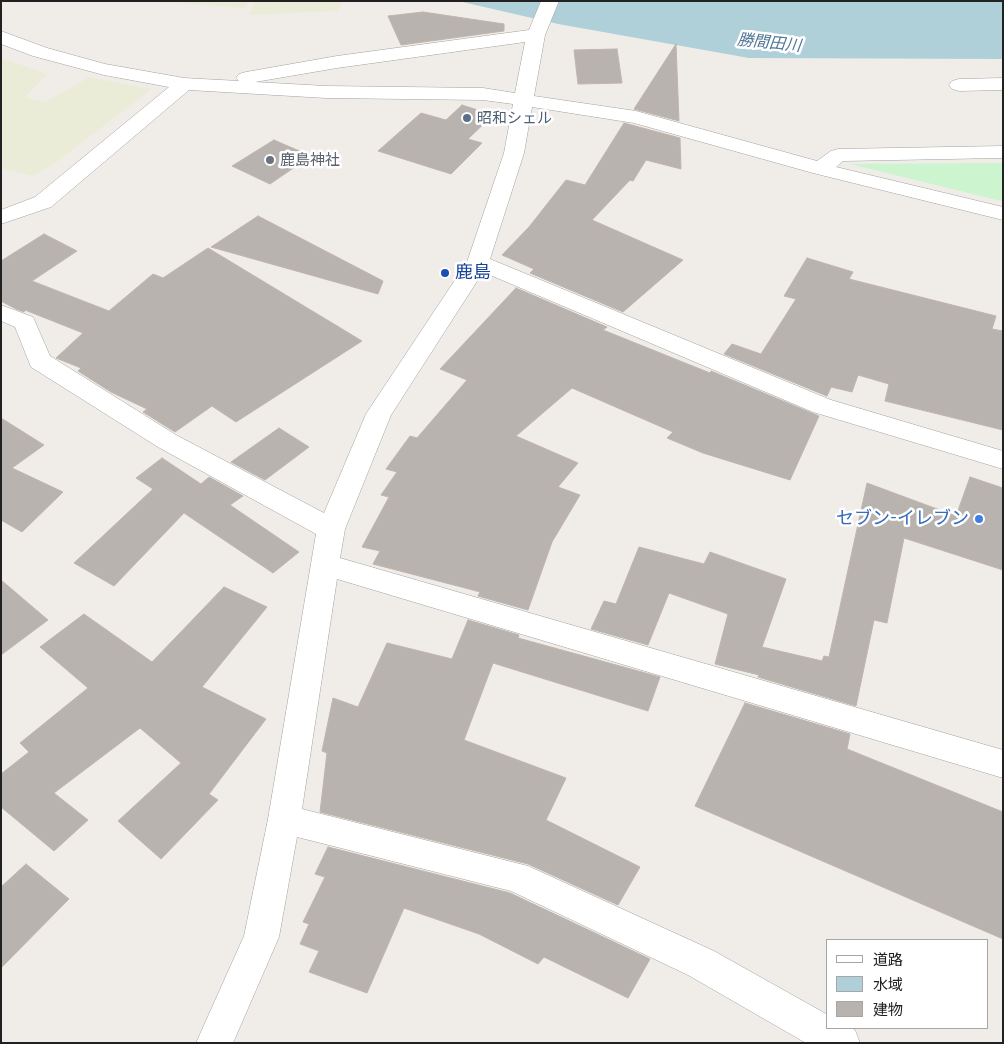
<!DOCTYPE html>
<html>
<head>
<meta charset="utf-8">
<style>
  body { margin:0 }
  #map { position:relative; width:1004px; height:1044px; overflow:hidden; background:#f0ede9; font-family:Quicksand,"Noto Sans JP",sans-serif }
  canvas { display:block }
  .frame { position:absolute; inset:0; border:2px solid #212121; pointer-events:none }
  .legend { position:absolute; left:826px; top:939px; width:162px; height:90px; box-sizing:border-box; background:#fff; border:1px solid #a6a6a6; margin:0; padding:6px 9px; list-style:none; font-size:15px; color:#212121 }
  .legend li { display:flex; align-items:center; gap:10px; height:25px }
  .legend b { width:25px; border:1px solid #a6a6a6 }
</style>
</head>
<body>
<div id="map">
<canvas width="1004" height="1044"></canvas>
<div class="frame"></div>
<ul class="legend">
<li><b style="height:6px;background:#fff"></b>道路</li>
<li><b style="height:14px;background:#afd0d8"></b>水域</li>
<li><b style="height:14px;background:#b9b3af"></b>建物</li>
</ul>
</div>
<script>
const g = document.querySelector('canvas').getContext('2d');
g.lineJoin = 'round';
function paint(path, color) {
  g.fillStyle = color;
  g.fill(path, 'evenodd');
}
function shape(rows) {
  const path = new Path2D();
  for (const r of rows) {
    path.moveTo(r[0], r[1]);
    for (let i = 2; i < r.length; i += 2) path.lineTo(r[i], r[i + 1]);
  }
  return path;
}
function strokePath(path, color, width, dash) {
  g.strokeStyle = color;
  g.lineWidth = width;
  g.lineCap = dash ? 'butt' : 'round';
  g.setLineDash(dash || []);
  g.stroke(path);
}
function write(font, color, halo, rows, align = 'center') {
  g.font = font + ' Quicksand,"Noto Sans JP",sans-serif';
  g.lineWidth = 5;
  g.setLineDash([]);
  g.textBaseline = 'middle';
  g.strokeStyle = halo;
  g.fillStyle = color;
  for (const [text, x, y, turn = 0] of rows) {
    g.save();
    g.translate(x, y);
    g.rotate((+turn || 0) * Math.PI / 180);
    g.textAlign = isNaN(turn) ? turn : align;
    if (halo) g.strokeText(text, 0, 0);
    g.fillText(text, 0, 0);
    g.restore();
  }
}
const farmland = shape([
  [147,1,248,1,246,8],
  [254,1,343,1,338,11,250,15],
  [1,58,48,74,25,97,46,102,89,77,152,89,54,164,32,176,1,168]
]);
const park = shape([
  [1003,163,1003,192,1001,201,850,164]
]);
const water = shape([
  [458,1,1003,1,1003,59,749,58,558,24]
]);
const building = shape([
  [423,12,504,24,504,31,401,45,388,16,423,12],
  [676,44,679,121,634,109,676,44],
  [617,49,622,83,578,84,574,50,617,49],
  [462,105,493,115,468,139,482,143,451,174,378,151,421,113,446,120,462,105],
  [624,123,680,138,681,169,646,160,633,181,630,180,592,220,683,260,623,312,530,273,534,269,502,255,529,227,566,180,585,185,624,123],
  [274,140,311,156,270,184,232,166,274,140],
  [258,216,383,281,378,294,211,247,258,216],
  [44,234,77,251,32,281,109,311,153,274,163,278,208,248,362,341,236,422,212,406,175,432,143,412,147,409,111,392,78,371,81,368,56,358,83,333,25,310,24,312,16,309,1,301,1,261,44,234],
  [807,258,853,272,849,279,996,316,992,329,1003,331,1003,430,885,401,889,384,858,375,852,392,831,387,827,396,724,354,732,344,761,354,796,299,784,296,807,258],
  [516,288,607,327,603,330,710,373,711,371,819,416,790,480,703,453,667,438,673,432,572,388,516,436,578,463,558,487,580,495,552,542,528,610,478,596,480,592,469,589,373,564,380,551,362,547,389,497,381,495,397,472,386,469,410,436,417,438,467,380,440,369,516,288],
  [1,418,44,445,12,468,63,492,22,532,1,520,1,418],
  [279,428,309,447,265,480,231,462,279,428],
  [162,458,201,484,209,477,243,496,230,505,299,552,273,573,184,513,114,586,74,563,153,489,136,478,162,458],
  [970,477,1003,488,1003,570,904,538,887,623,874,620,856,706,758,677,759,675,715,664,728,614,669,593,648,645,591,629,604,601,616,604,639,547,704,564,710,552,786,579,762,647,822,661,824,656,829,657,867,483,956,516,970,477],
  [1,580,48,620,1,655,1,580],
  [224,587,267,607,202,687,266,719,209,794,218,800,161,859,118,821,181,763,140,728,54,793,88,820,54,851,1,807,1,774,29,752,20,743,88,688,40,647,84,614,152,662,224,587],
  [468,620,519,635,518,638,660,677,648,711,493,663,464,740,566,778,546,820,640,867,618,905,528,864,320,812,327,753,322,751,333,698,358,707,387,643,452,659,468,620],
  [745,703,850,734,847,749,1003,812,1003,939,695,806,745,703],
  [328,847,510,893,650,959,628,998,544,957,538,964,479,934,404,908,367,993,309,972,319,951,300,944,309,924,303,922,325,877,315,874,328,847],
  [26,864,69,899,1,968,1,887,26,864]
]);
const minor = shape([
  [541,1,559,1,545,35,534,96,636,111,817,161,831,151,838,149,1003,146,1003,158,1000,158,843,161,836,167,1003,207,1003,220,813,173,634,123,532,107,524,153,490,259,831,400,1003,451,1003,469,813,412,483,272,391,415,345,529,340,558,1003,750,1003,778,337,579,302,809,528,866,714,951,828,1015,828,1028,851,1028,855,1030,860,1043,806,1043,688,975,511,891,297,837,279,937,233,1043,196,1043,244,936,268,819,316,534,158,447,31,367,15,327,1,321,1,305,33,317,50,356,176,435,324,513,366,414,467,262,504,153,513,104,483,100,326,98,189,90,51,207,1,224,1,210,35,197,169,87,104,75,33,56,1,44,1,31,47,48,105,64,184,78,239,81,236,78,239,74,246,72,337,56,529,30,541,1],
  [525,42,515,93,483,88,326,86,255,82,337,68,525,42],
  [1003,78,1003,90,959,91,952,89,949,85,952,81,959,79,1003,78]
]);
const markers = [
  [467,118,5,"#5c6f8a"],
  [270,160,5,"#6b7280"],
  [445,273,5,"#1a4fb4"],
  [979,519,5,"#3f7fe0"]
];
const farServicenames = [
  ["昭和シェル",477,118]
];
const farWorshipnames = [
  ["鹿島神社",280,160]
];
const farWaternames = [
  ["勝間田川",769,43,6]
];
const transitNames = [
  ["鹿島",455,273]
];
const shopNames = [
  ["セブン-イレブン",969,519]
];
paint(farmland, '#ebecd7');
paint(park, '#ccf4ce');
paint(water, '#afd0d8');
paint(building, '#b9b3af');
strokePath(building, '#c0b4ad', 1);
strokePath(minor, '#a2a2a2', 1);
paint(minor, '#fff');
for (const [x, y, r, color] of markers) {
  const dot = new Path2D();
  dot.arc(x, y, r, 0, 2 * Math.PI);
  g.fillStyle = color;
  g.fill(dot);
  strokePath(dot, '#fff', 2);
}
write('15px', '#4e5e75', '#fff', farServicenames, 'left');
write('15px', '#5b616d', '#fff', farWorshipnames, 'left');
write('italic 16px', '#517797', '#fff', farWaternames);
write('18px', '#164399', '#fff', transitNames, 'left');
write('18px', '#366cbe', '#fff', shopNames, 'right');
</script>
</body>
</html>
